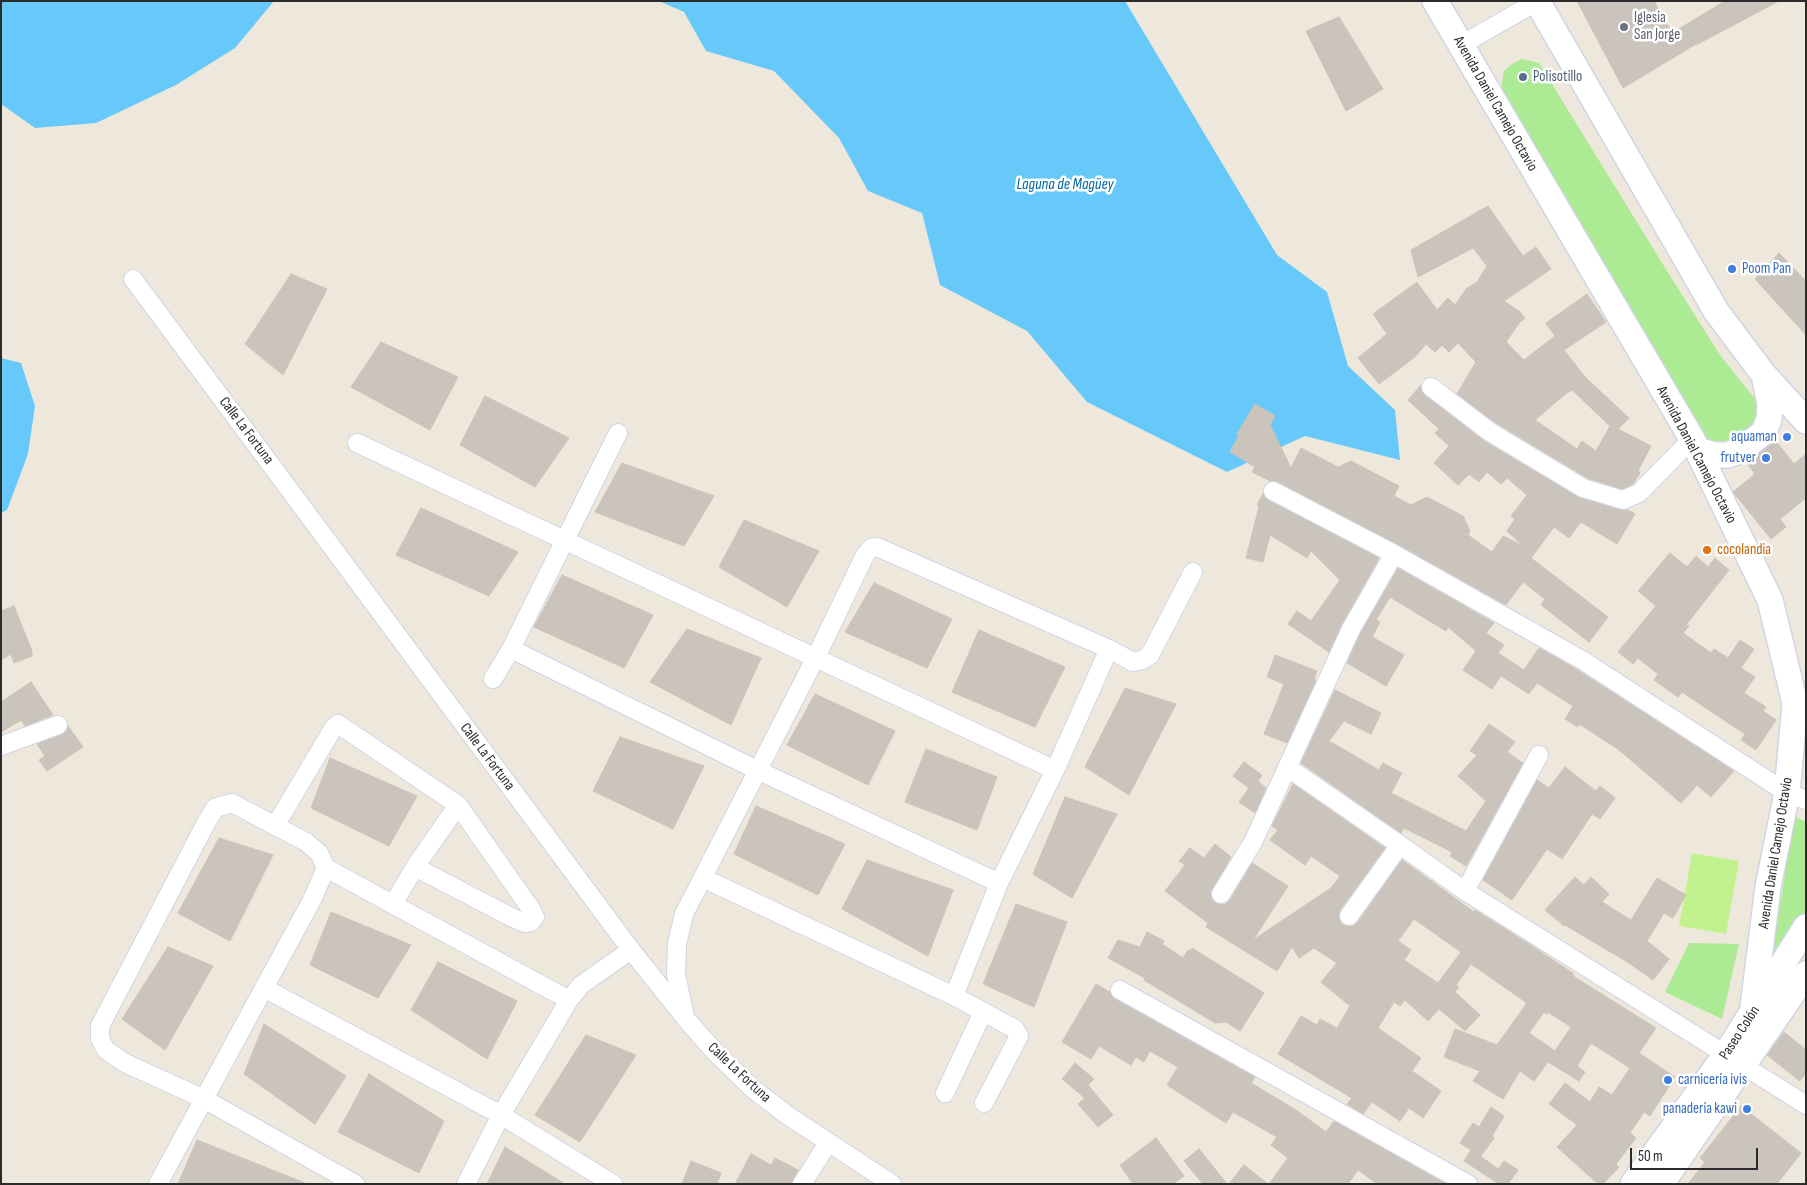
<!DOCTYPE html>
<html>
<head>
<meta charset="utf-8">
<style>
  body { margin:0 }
  #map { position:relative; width:1807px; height:1185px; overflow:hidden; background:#eee8dc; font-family:"Sofia Sans Condensed",sans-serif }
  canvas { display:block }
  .frame { position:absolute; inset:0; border:2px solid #2b2b2b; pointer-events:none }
  .scale { position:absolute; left:1630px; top:1148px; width:128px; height:22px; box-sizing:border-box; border:2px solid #2b2b2b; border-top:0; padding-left:6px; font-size:15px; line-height:18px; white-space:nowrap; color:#2b2b2b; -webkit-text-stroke:4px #fff; paint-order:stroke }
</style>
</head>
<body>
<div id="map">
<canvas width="1807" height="1185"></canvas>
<div class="frame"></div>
<div class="scale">50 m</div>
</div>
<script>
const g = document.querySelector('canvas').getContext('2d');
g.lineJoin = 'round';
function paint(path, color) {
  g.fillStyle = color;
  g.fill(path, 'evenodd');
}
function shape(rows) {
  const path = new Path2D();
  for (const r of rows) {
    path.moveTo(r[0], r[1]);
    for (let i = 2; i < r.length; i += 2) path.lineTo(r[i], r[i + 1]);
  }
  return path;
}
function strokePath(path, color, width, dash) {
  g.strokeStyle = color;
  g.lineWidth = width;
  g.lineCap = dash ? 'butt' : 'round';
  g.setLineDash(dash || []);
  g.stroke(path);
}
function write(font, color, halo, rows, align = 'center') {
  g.font = font + ' "Sofia Sans Condensed",sans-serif';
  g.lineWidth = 5;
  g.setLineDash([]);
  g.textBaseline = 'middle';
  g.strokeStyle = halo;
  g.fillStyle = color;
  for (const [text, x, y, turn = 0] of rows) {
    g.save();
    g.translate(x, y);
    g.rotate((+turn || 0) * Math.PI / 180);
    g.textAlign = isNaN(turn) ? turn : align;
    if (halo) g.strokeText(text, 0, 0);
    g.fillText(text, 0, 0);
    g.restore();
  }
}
const green = shape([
  [1522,59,1539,63,1667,271,1720,355,1755,399,1761,418,1745,443,1714,445,1702,436,1518,119,1501,88,1504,71,1512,64],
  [1794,816,1806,822,1806,916,1781,953,1773,951],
  [1689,943,1739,944,1722,1019,1665,992]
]);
const pitch = shape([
  [1692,853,1739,861,1726,934,1679,926]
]);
const water = shape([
  [1,1,274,1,235,48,176,85,96,123,35,128,1,104],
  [659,1,1125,1,1277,255,1327,292,1348,366,1395,410,1400,460,1305,436,1227,472,1087,402,1027,331,940,285,922,213,868,191,839,138,774,71,706,51,684,12],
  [1,358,21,363,35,406,28,454,7,510,1,513]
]);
const building = shape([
  [1577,1,1654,1,1672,33,1725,1,1779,1,1696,45,1696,44,1623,88,1577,1],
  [1339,17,1383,89,1346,111,1306,31,1339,17],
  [1488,206,1523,256,1536,247,1551,269,1504,301,1520,312,1525,318,1520,322,1506,342,1524,360,1555,336,1546,323,1587,294,1606,322,1564,350,1585,377,1629,418,1618,429,1651,446,1638,471,1640,473,1633,484,1622,489,1587,478,1496,423,1457,394,1476,362,1458,343,1449,352,1442,345,1435,352,1426,344,1415,357,1379,384,1358,358,1387,334,1373,314,1417,282,1437,310,1448,298,1455,305,1466,289,1477,282,1487,266,1473,248,1418,277,1411,250,1488,206],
  [1572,390,1610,426,1596,451,1582,441,1577,449,1535,420,1569,391,1569,392,1572,390],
  [1779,253,1806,281,1806,335,1755,279,1779,253],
  [291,274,327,289,283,375,245,344,291,274],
  [381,342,458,377,430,430,351,387,381,342],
  [1420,386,1425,395,1484,441,1578,497,1620,510,1628,510,1635,514,1617,544,1581,522,1569,538,1554,527,1531,558,1608,617,1589,642,1541,605,1545,599,1523,582,1506,605,1399,545,1278,482,1270,481,1252,472,1255,467,1230,452,1239,435,1237,434,1255,404,1275,416,1270,425,1291,468,1301,448,1338,467,1351,461,1399,486,1394,496,1411,505,1427,497,1463,516,1470,531,1468,535,1492,552,1503,536,1523,546,1507,531,1515,519,1511,516,1527,495,1507,478,1501,484,1487,472,1479,482,1469,474,1458,485,1434,463,1449,446,1435,433,1439,429,1408,400,1420,386],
  [485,396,569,438,535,487,460,445,485,396],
  [1775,440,1794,464,1806,454,1806,498,1780,519,1786,527,1771,539,1733,492,1755,474,1747,463,1775,440],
  [622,463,714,496,684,546,595,512,622,463],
  [1263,494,1268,500,1379,558,1342,624,1329,652,1288,624,1297,611,1311,621,1340,580,1311,551,1307,558,1270,535,1263,562,1246,558,1259,507,1257,505,1263,494],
  [421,508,518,552,489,596,396,555,421,508],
  [744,520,819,551,787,607,719,567,744,520],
  [1670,553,1687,567,1696,556,1708,567,1715,558,1729,570,1686,625,1689,626,1683,633,1711,653,1714,649,1728,658,1740,640,1754,649,1741,668,1755,677,1744,693,1766,707,1763,711,1776,720,1756,750,1741,740,1745,734,1682,692,1678,697,1654,680,1658,674,1638,658,1633,664,1618,652,1656,606,1638,591,1670,553],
  [1398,568,1494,623,1486,633,1504,645,1498,653,1524,670,1539,648,1576,669,1734,771,1711,797,1697,785,1681,803,1618,749,1579,724,1578,727,1565,719,1573,706,1537,683,1529,694,1501,676,1492,689,1463,670,1476,651,1448,627,1446,631,1390,597,1376,620,1380,622,1372,637,1404,655,1386,686,1347,663,1360,634,1398,568],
  [562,575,653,615,624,668,534,627,562,575],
  [874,583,952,619,927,668,845,632,874,583],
  [14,606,32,651,32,656,14,663,11,654,1,660,1,611,14,606],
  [687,629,761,658,731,725,650,682,687,629],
  [979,630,1065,667,1035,727,952,692,979,630],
  [1275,655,1317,671,1314,679,1316,680,1287,743,1264,734,1284,684,1267,677,1275,655],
  [31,682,53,715,25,726,21,720,1,732,1,702,31,682],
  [1125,688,1176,704,1129,795,1085,767,1125,688],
  [1335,690,1381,713,1371,734,1344,721,1329,741,1379,770,1383,763,1402,773,1391,793,1466,831,1486,801,1458,776,1477,755,1470,751,1489,724,1515,742,1507,752,1523,763,1466,866,1450,856,1452,852,1404,828,1401,833,1301,763,1335,690],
  [815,694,895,731,868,785,787,745,815,694],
  [68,726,83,747,47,771,39,760,45,756,37,744,62,735,66,731,68,726],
  [620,737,704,766,673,829,593,791,620,737],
  [926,749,997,777,977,830,905,802,926,749],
  [330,758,417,796,389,846,311,808,330,758],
  [1244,762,1262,775,1258,781,1266,788,1255,813,1239,802,1249,788,1233,776,1244,762],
  [1565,767,1596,791,1600,786,1615,798,1600,819,1592,814,1562,859,1547,849,1512,900,1483,880,1537,780,1549,788,1565,767],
  [1293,784,1385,848,1340,910,1339,920,1343,925,1353,926,1358,922,1402,860,1474,912,1475,910,1529,944,1574,974,1573,976,1656,1028,1639,1053,1675,1077,1650,1116,1644,1112,1630,1133,1636,1138,1616,1164,1619,1167,1603,1184,1598,1184,1557,1147,1577,1125,1549,1104,1565,1083,1590,1102,1599,1087,1612,1095,1630,1068,1591,1043,1577,1066,1585,1072,1579,1081,1548,1062,1534,1081,1520,1071,1503,1099,1473,1081,1480,1071,1444,1057,1455,1029,1497,1045,1527,1003,1471,964,1456,985,1459,987,1455,992,1480,1015,1465,1031,1439,1009,1428,1021,1405,1000,1400,1006,1394,1002,1378,1028,1421,1058,1412,1071,1441,1091,1423,1118,1409,1108,1400,1121,1372,1102,1363,1114,1347,1104,1352,1098,1278,1054,1301,1016,1317,1025,1320,1019,1337,1028,1350,1006,1321,982,1337,963,1314,948,1299,958,1292,947,1277,971,1206,927,1208,923,1165,891,1185,865,1179,861,1190,848,1204,858,1215,844,1231,857,1210,893,1212,899,1220,905,1226,904,1230,900,1252,863,1288,886,1253,940,1331,888,1340,876,1311,856,1305,865,1270,840,1278,830,1272,826,1293,784],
  [1414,919,1461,952,1438,983,1404,960,1411,950,1398,941,1414,919],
  [1544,1012,1547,1014,1548,1012,1571,1027,1555,1051,1529,1033,1544,1012],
  [1065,797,1117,814,1072,898,1033,874,1065,797],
  [756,806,845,844,818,895,734,854,756,806],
  [219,838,273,855,230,941,178,913,219,838],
  [867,860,953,890,928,956,842,909,867,860],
  [1575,877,1584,885,1591,877,1609,894,1602,902,1631,920,1657,878,1686,895,1673,918,1664,913,1647,941,1669,959,1653,980,1629,963,1565,925,1564,926,1545,910,1575,877],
  [1016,904,1067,922,1034,1007,983,984,1016,904],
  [331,912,411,945,378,998,310,965,331,912],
  [1147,932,1164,941,1162,944,1183,958,1188,950,1190,951,1192,948,1264,993,1240,1031,1226,1022,1215,1023,1144,980,1145,978,1108,958,1118,940,1140,947,1147,932],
  [168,947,213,966,165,1050,122,1019,168,947],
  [438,962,517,1001,487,1059,411,1010,438,962],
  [1096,984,1110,992,1115,999,1255,1077,1251,1083,1296,1110,1326,1132,1334,1121,1446,1184,1377,1184,1358,1170,1348,1184,1269,1184,1288,1158,1271,1145,1277,1137,1233,1112,1226,1123,1167,1085,1178,1067,1150,1051,1144,1062,1136,1057,1131,1065,1099,1046,1091,1059,1062,1042,1096,984],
  [264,1024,346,1076,315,1124,244,1074,264,1024],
  [1784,1032,1806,1050,1806,1073,1800,1081,1767,1055,1784,1032],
  [586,1035,636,1055,580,1142,535,1115,586,1035],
  [1075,1063,1094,1079,1088,1085,1113,1115,1098,1127,1078,1104,1085,1098,1062,1079,1075,1063],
  [369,1074,444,1121,419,1173,338,1132,369,1074],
  [1741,1106,1801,1153,1777,1184,1688,1184,1705,1162,1700,1158,1741,1106],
  [1491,1107,1504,1116,1492,1136,1494,1138,1481,1156,1479,1155,1498,1169,1504,1161,1518,1170,1508,1184,1499,1184,1464,1161,1471,1150,1460,1143,1473,1123,1479,1127,1491,1107],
  [1156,1138,1184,1176,1173,1184,1133,1184,1120,1165,1156,1138],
  [197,1140,305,1183,305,1184,178,1184,197,1140],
  [505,1147,565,1184,487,1184,505,1147],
  [1199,1149,1227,1184,1203,1184,1184,1161,1199,1149],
  [751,1154,771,1165,775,1158,798,1170,791,1184,735,1184,751,1154],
  [691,1161,721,1173,717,1184,682,1184,691,1161],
  [1244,1165,1268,1184,1229,1184,1244,1165]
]);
const minor = shape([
  [1461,45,1538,1],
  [133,279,631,950,686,1019,715,1052,753,1089,787,1115,892,1184],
  [1431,387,1490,432,1583,488,1623,500,1639,493,1692,439],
  [357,443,1055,770],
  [1273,491,1394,554,1582,660,1787,793,1806,800],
  [511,649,757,770,999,883],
  [493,679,511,649,618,433],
  [1,746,58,725],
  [1287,767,1400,845,1465,891,1806,1105],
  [275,826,334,727,338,724,458,805,531,909,535,917,531,922,525,923,511,917,415,867],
  [326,868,569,1000],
  [703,878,954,996,1015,1029,1019,1036,984,1103],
  [1465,891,1539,755],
  [1221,894,1253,842,1351,629,1394,554],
  [393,904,415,867,458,805],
  [1349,916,1400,845],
  [264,988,501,1115,613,1184],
  [1120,990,1468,1184],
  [954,996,999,883,1055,770,1109,649],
  [685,1017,676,974,677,944,684,914,816,657,865,555,871,548,877,547,1109,649,1133,662,1142,660,1150,655,1193,572],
  [945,1093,983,1012],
  [158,1184,204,1099,264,988,312,900,326,868,319,853,306,842,232,803,215,808,206,823,100,1026,100,1039,106,1050,125,1063,204,1099,355,1184],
  [466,1184,501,1115,569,1000,581,985,631,950],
  [802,1184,828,1143]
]);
const secondary = shape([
  [1435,1,1692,439,1770,600,1795,703,1787,793,1768,887,1752,1015],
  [1537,1,1716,311,1764,375,1806,421],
  [1697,450,1715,455,1728,455,1741,450,1764,432,1769,419,1770,404,1764,375],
  [1633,1184,1726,1054,1806,927],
  [1661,1184,1806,974]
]);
const markers = [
  [1624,27,5,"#6b7280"],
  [1523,77,5,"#5c6f8a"],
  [1732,269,5,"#3f7fe0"],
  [1787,437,5,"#3f7fe0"],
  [1766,458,5,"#3f7fe0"],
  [1707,550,5,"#e8710a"],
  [1668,1080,5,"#3f7fe0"],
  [1747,1109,5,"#3f7fe0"]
];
const worshipNames = [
  ["Iglesia",1634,18],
  ["San Jorge",1634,35]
];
const serviceNames = [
  ["Polisotillo",1533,77]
];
const streetNames = [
  ["Avenida Daniel Camejo Octavio",1495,104,60],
  ["Calle La Fortuna",246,431,53],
  ["Avenida Daniel Camejo Octavio",1696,455,62],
  ["Calle La Fortuna",487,757,53],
  ["Avenida Daniel Camejo Octavio",1776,853,-81],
  ["Paseo Colón",1740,1033,-57],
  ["Calle La Fortuna",739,1073,43]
];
const shopNames = [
  ["Poom Pan",1742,269,"left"],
  ["aquaman",1777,437],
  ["frutver",1756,458],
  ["carnicería ivis",1678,1080,"left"],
  ["panadería kawi",1737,1109]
];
const foodNames = [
  ["cocolandia",1717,550]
];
const waterNames = [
  ["Laguna de Magüey",1065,185]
];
paint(green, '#acea94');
paint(pitch, '#c2f28f');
paint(water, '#66c9f9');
paint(building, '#cac4bc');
strokePath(building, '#cac4b5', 1);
strokePath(minor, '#d1d4e5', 20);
strokePath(secondary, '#d1d4e5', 28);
strokePath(minor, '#fff', 18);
strokePath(secondary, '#fff', 25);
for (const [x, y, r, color] of markers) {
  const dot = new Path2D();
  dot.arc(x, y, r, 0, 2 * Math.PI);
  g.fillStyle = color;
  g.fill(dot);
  strokePath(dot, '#fff', 2);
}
write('15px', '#5b616d', '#fff', worshipNames, 'left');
write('15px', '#4e5e75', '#fff', serviceNames, 'left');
write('15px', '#2b2b2b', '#fff', streetNames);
write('15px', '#366cbe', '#fff', shopNames, 'right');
write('15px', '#c56008', '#fff', foodNames, 'left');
write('italic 16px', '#0165a9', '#fff', waterNames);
</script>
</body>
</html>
